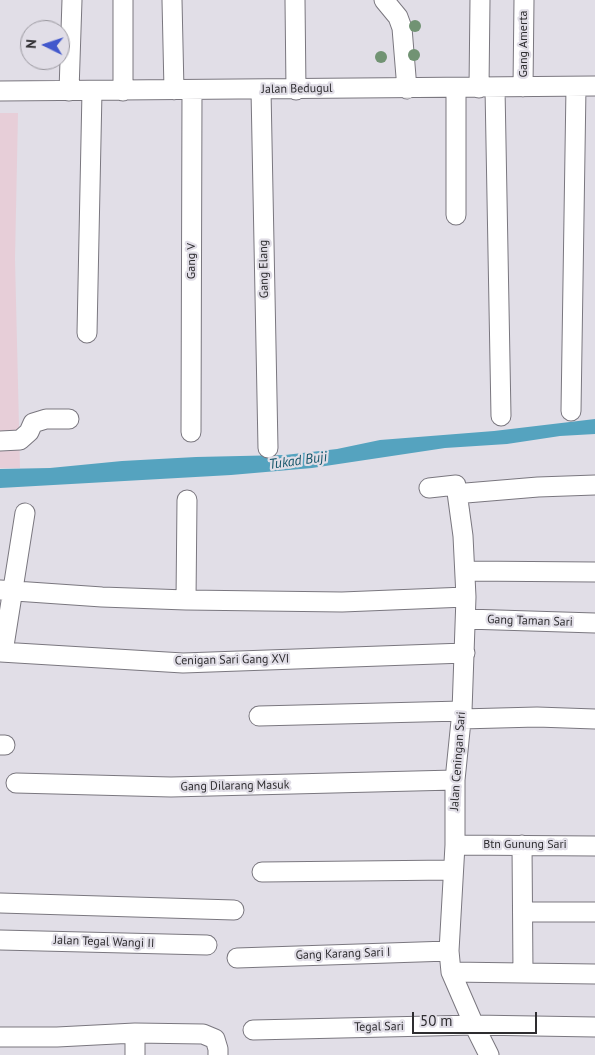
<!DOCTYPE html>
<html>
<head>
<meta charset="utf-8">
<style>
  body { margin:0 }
  #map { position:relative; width:595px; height:1055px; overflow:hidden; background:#e1dee7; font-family:"PT Sans",sans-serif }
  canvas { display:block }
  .north { position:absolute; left:20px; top:20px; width:50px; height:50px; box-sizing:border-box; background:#e1dee7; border:1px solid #99979e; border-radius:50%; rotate:274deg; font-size:14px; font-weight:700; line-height:20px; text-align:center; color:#2e2d30 }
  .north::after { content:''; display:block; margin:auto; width:18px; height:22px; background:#4258cc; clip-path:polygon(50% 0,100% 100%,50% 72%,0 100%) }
  .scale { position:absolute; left:412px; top:1012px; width:125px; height:22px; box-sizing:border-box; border:2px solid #2e2d30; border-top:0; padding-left:6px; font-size:15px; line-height:18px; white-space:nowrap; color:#2e2d30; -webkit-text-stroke:4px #e1dee7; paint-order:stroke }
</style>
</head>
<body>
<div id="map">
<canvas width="595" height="1055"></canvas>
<div class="north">N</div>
<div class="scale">50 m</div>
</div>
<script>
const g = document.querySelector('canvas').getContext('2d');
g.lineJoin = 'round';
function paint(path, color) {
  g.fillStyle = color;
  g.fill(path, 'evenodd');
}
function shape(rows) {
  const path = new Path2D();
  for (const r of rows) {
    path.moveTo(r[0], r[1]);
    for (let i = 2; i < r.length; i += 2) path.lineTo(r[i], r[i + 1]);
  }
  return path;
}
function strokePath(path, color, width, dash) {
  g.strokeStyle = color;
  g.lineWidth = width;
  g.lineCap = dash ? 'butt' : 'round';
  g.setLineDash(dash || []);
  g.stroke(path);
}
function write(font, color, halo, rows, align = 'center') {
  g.font = font + ' "PT Sans",sans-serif';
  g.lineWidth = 4.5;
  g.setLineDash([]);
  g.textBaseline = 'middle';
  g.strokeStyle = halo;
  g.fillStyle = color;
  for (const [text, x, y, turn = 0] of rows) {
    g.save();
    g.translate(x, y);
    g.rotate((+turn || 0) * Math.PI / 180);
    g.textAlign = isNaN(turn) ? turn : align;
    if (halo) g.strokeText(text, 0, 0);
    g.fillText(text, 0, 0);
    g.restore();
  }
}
const education = shape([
  [0,113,18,113,15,259,20,468,0,468]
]);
const water = shape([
  [595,419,595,434,560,436,507,444,445,448,312,468,231,475,0,488,0,469,50,468,122,461,196,457,285,455,337,449,380,440,494,431]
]);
const minor = shape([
  [172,0,174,90],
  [295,0,296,90],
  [384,0,398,17,402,28,407,89],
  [523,87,524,0],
  [479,88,480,0],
  [495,88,501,416],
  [261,90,268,448],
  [0,91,595,86],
  [69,91,72,0],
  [123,91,123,0],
  [456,215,456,88],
  [87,333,92,91],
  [571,411,576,87],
  [191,432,192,90],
  [0,441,20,440,29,432,33,423,46,419,69,419],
  [429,488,456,485,463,536,466,597,462,711,455,780,455,845,449,951,451,972,474,1025,489,1055],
  [466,493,538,487,595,485],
  [465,571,595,572],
  [0,590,102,597,186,600,342,602,466,597],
  [186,600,187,500],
  [466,619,595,623],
  [0,652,183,663,465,653],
  [3,652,25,513],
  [259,716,462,711],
  [461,719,537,717,595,719],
  [0,745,5,745],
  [16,783,171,787,455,780],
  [455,845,595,846],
  [522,845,523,973],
  [262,872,452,870],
  [0,903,234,910],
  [524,912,595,912],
  [0,940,207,945],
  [237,958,449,951],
  [451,972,595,974],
  [253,1030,474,1025,595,1027],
  [0,1037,57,1037,135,1033,203,1034,215,1039,218,1049,218,1055],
  [135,1055,135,1033]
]);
const trees = [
  [415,26],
  [414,55],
  [381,57]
];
const streetNames = [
  ["Gang Amerta",524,44,-90],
  ["Jalan Bedugul",297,89,-1],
  ["Gang V",192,261,-90],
  ["Gang Elang",264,269,-91],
  ["Gang Taman Sari",530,621,2],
  ["Cenigan Sari Gang XVI",232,660,-1],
  ["Jalan Ceningan Sari",458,761,-86],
  ["Gang Dilarang Masuk",235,786,-1],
  ["Btn Gunung Sari",525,845],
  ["Jalan Tegal Wangi II",104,942,2],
  ["Gang Karang Sari I",343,954,-2],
  ["Tegal Sari",379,1027,-1]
];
const waterNames = [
  ["Tukad Buji",298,461,-8]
];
paint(education, '#e7ced8');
paint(water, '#55a3bf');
strokePath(minor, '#7a777f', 21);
strokePath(minor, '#fff', 19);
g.fillStyle = '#719373';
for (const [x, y] of trees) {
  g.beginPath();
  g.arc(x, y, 6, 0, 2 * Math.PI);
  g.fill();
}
write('12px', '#2e2d30', '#e1dee7', streetNames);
write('italic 14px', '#16566a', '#e1dee7', waterNames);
</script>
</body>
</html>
